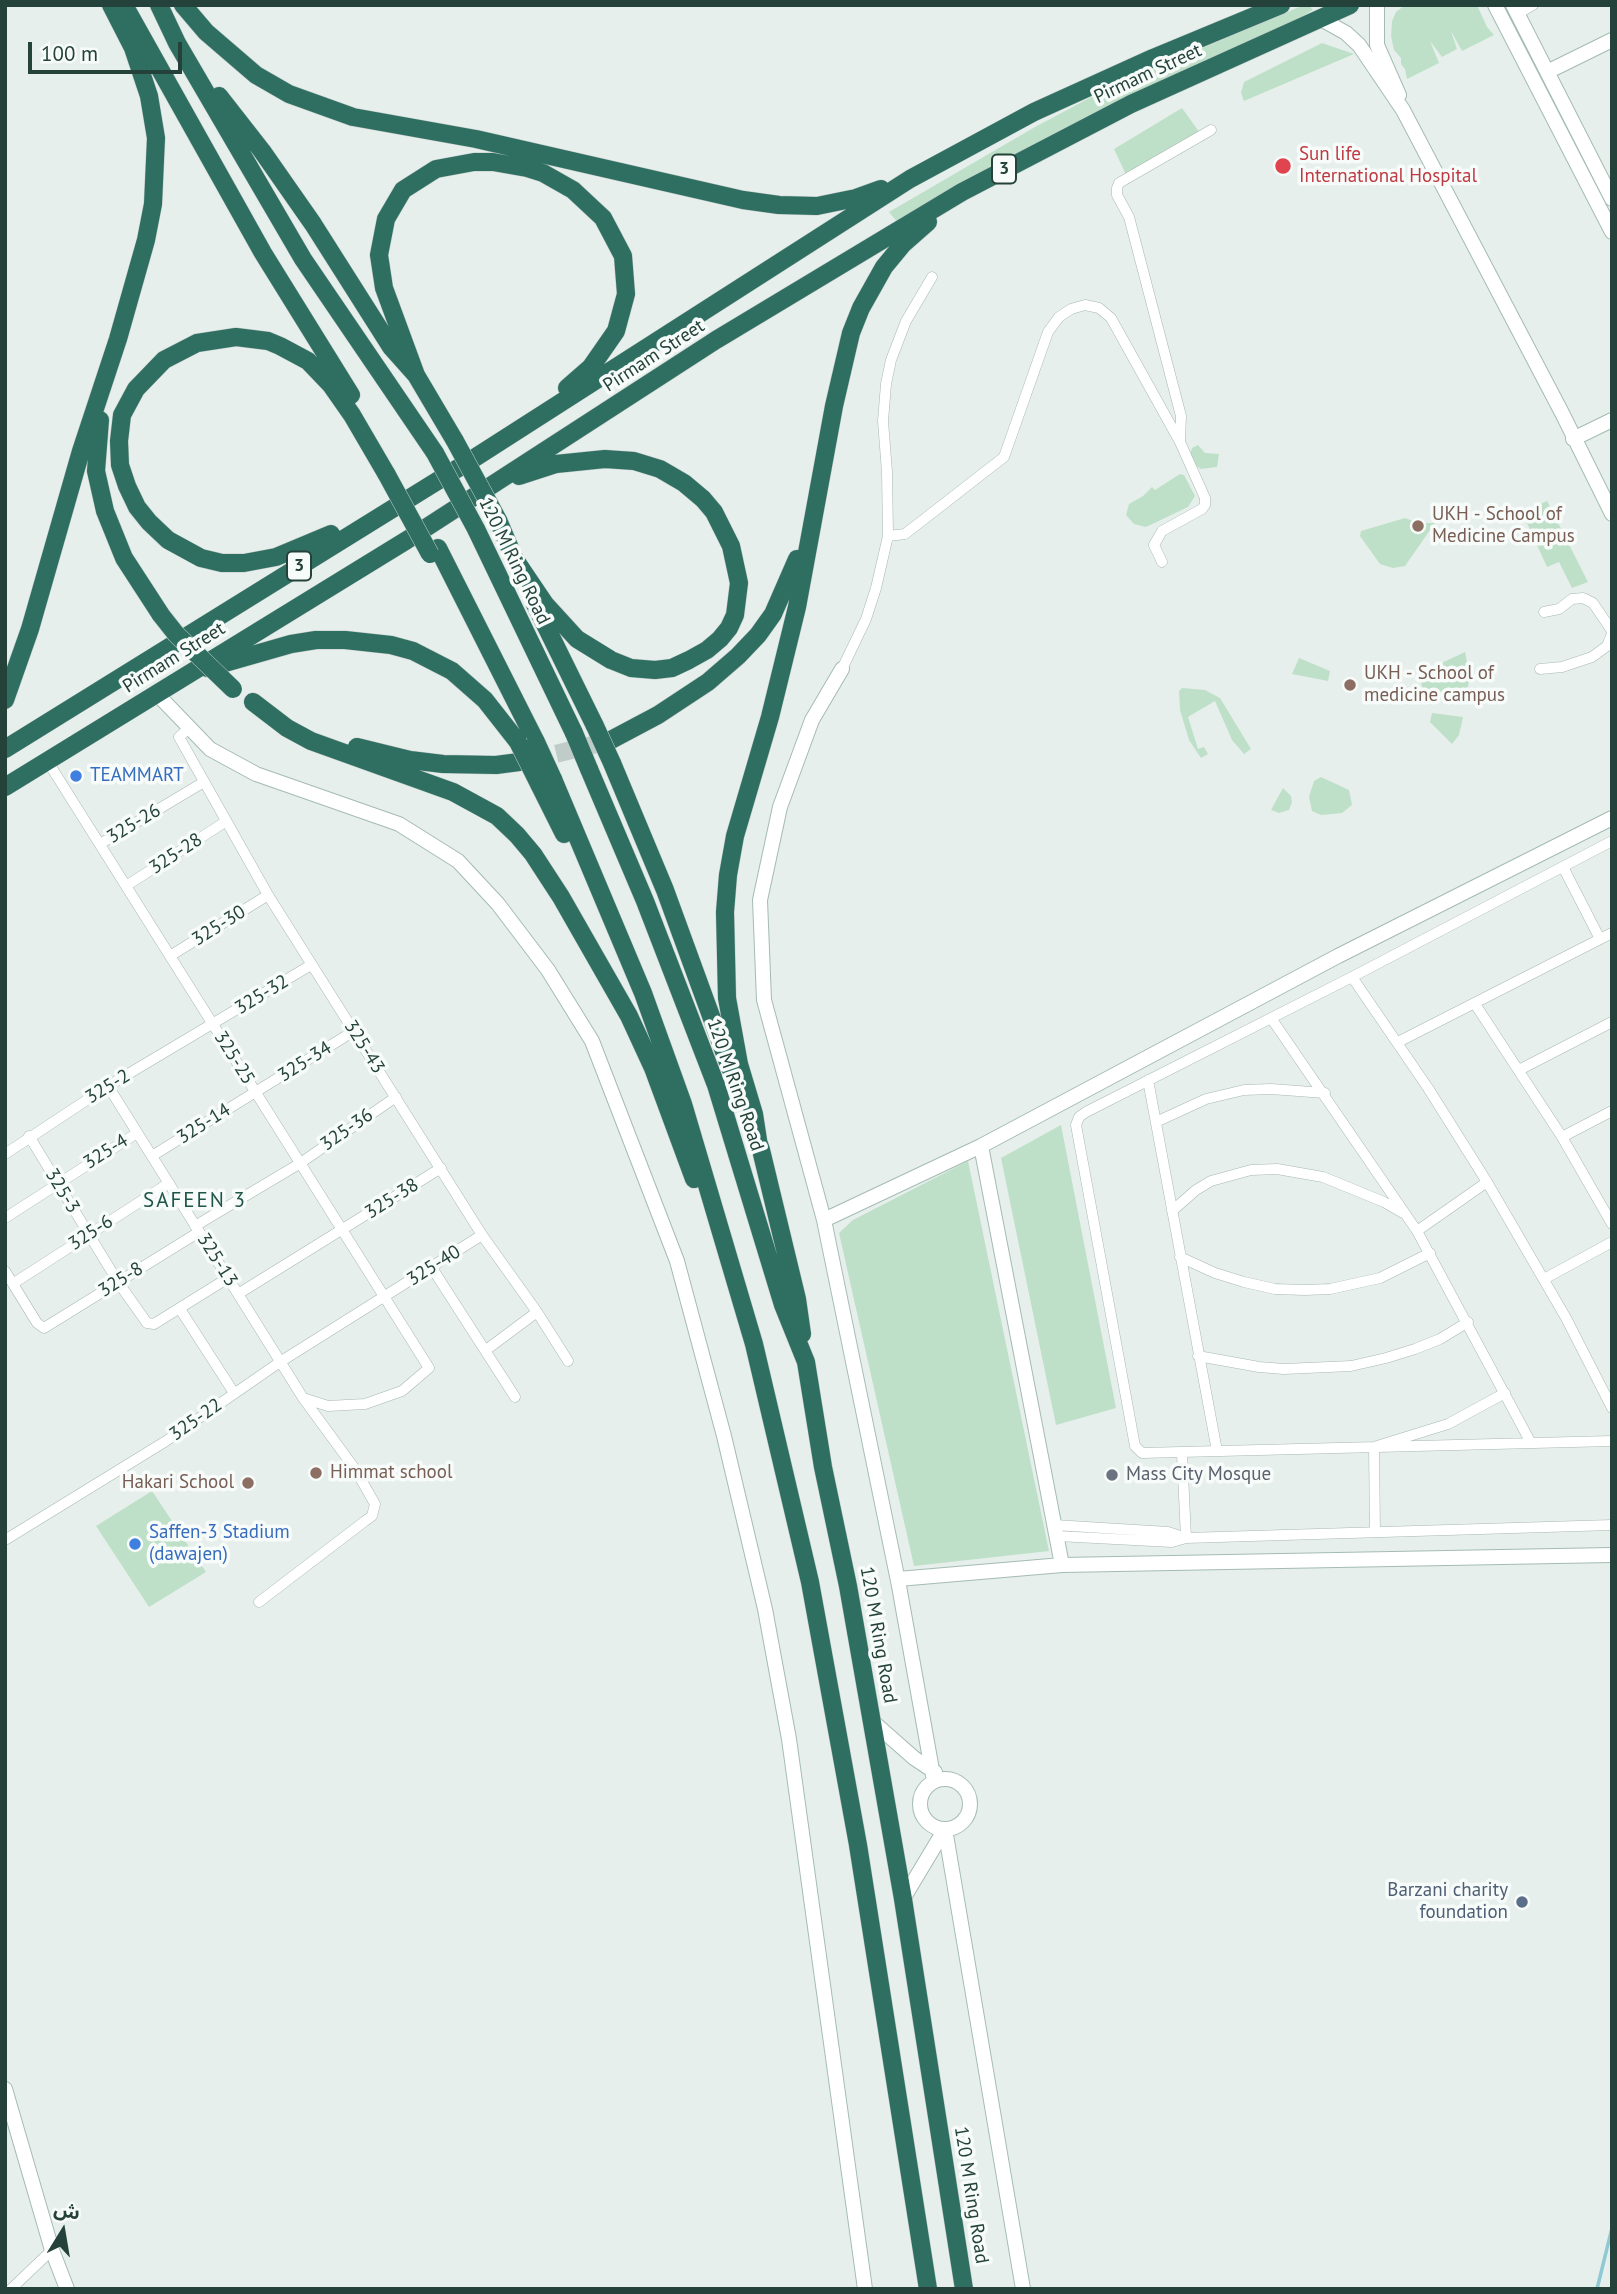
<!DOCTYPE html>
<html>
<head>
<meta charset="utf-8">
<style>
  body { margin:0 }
  #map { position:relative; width:1617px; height:2294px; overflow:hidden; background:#e6efeb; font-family:"PT Sans","Noto Sans Arabic",sans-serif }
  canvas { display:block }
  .frame { position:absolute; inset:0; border:7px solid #24423a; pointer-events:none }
  .north { position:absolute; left:28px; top:2196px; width:70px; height:70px; -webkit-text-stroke:5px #f7fbf9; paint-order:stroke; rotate:11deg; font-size:19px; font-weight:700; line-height:28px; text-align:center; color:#24423a }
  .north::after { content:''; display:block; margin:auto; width:24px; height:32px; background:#24423a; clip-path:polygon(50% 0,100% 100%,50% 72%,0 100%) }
  .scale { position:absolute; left:28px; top:42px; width:154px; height:32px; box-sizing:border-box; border:4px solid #24423a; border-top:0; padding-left:9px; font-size:21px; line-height:24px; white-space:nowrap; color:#24423a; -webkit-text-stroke:5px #f7fbf9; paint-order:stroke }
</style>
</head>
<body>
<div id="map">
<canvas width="1617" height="2294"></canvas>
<div class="frame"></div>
<div class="north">ش</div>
<div class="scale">100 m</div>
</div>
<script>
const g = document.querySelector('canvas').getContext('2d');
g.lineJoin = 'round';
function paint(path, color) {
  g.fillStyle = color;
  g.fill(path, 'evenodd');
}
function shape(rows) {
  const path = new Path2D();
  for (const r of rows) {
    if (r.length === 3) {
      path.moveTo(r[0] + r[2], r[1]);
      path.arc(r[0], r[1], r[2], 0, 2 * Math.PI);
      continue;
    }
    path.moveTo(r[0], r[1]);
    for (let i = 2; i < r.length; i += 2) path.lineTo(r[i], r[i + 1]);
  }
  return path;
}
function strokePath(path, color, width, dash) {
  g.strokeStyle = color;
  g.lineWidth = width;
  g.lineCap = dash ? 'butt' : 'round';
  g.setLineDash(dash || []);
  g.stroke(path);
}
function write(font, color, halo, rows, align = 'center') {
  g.font = font + ' "PT Sans",sans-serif';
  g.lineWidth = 7;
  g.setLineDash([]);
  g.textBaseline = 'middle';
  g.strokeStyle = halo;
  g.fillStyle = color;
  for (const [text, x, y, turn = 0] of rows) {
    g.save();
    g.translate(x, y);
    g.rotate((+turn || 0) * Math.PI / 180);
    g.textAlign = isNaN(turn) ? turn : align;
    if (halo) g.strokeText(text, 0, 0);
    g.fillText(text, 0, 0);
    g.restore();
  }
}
const green = shape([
  [1304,5,1309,5,1313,10,1286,26,1105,108,1046,138,898,223,889,212,1035,127,1112,86],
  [1405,5,1477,5,1487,27,1494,35,1462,51,1451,31,1457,49,1442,57,1430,41,1439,63,1407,79,1405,69,1401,64,1401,58,1394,50,1391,36,1392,21,1396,12],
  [1322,43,1354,54,1244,101,1241,93,1244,82],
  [1182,108,1205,140,1128,179,1114,149],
  [1198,445,1205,453,1219,454,1217,467,1201,469,1192,463,1190,454,1192,448],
  [1180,474,1184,475,1195,496,1188,507,1146,527,1134,524,1126,515,1129,504,1143,496,1152,487,1155,490],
  [1547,501,1588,582,1572,588,1559,562,1547,567,1522,512],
  [1405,518,1418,523,1435,523,1405,566,1393,568,1380,564,1360,536,1361,531],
  [1465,652,1470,677,1466,695,1423,689,1418,674],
  [1299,658,1330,671,1328,681,1292,674],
  [1182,688,1205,690,1220,698,1251,749,1244,754,1232,740,1215,701,1188,717,1198,749,1204,747,1208,754,1201,758,1189,740,1180,710,1179,691],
  [1432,713,1463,717,1459,735,1452,744,1430,722],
  [1321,777,1349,790,1352,805,1342,813,1321,815,1312,811,1309,797,1314,781],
  [1283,788,1291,796,1292,802,1289,810,1279,813,1271,810],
  [1061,1125,1116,1408,1056,1425,1001,1158],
  [968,1161,1049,1551,914,1566,839,1233,853,1220],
  [152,1491,206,1572,149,1607,96,1526]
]);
const stream = shape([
  [1597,2289,1612,2228]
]);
const highwayTunnel = shape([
  [530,760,609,741]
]);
const street = shape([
  [1517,14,1533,5],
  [1180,441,1181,416,1129,217,1117,195,1117,188,1119,183,1211,130],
  [888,536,905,534,1004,457,1048,332,1059,317,1071,309,1085,305,1099,308,1111,318,1180,442,1205,498,1205,505,1202,509,1162,531,1154,545,1162,562],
  [1544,612,1559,609,1572,599,1583,598,1593,603,1612,631],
  [842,669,866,619,876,588,888,536,887,472,883,421,886,384,891,360,906,321,932,277],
  [1540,669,1562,667,1592,657,1607,646,1612,634],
  [189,728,179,737,268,895,482,1235,537,1312,568,1361],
  [48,762,429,1368,402,1391,365,1404,328,1406,303,1398],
  [1612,841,1352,977,1086,1112,1079,1117,1076,1125,1135,1446,1142,1453,1612,1441],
  [100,844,204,782],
  [1563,867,1600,939],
  [126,886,225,822],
  [170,956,268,895],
  [1352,977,1428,1088,1487,1182,1566,1318,1612,1408],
  [1475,1004,1562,1137,1612,1224],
  [1271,1018,1417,1231,1531,1443],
  [1398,1042,1612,933],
  [1519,1070,1612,1022],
  [1148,1080,1217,1451],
  [108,1086,303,1398,355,1469,375,1504,372,1516,365,1521,259,1602],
  [1156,1122,1206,1099,1244,1090,1271,1089,1325,1093],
  [29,1136,118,1282,147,1323,154,1324,228,1278],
  [1562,1137,1612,1111],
  [5,1154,108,1086,311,965],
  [152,1156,354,1031],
  [1172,1211,1196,1190,1211,1181,1251,1170,1277,1169,1323,1177,1384,1202,1403,1213],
  [5,1218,137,1133],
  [195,1226,299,1164,396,1097],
  [1417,1231,1487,1182],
  [1180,1257,1215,1273,1244,1282,1275,1289,1305,1290,1330,1289,1380,1278,1430,1253],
  [432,1268,515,1397],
  [5,1271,37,1323,44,1328,199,1232],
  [1544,1279,1612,1242],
  [14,1283,169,1183],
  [238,1294,441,1168],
  [180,1309,234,1393],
  [486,1350,537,1312],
  [1198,1356,1259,1367,1284,1369,1351,1366,1386,1358,1415,1349,1440,1339,1468,1322],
  [1182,1453,1186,1538],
  [1054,1525,1168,1532,1186,1538],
  [1375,1532,1374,1447,1448,1424,1505,1393],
  [1057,1536,1172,1542,1186,1538,1612,1525],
  [5,1540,166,1441,280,1362,482,1235],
  [11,2289,52,2250]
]);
const secondary = shape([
  [1377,5,1377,45,1399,95],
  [1495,5,1612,232],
  [1513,5,1612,199],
  [1321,19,1346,33,1359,45,1403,110,1562,413,1612,514],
  [1547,72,1612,40],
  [1573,439,1612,420],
  [842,669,812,720,780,807,760,900,764,1000,824,1220,899,1586,934,1781],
  [156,693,210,749,256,774,399,824,458,861,498,904,548,970,592,1041,677,1261,724,1436,765,1609,789,1739,865,2289],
  [981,1146,1062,1565],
  [824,1220,981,1146,1338,956,1612,818],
  [898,1579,1062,1565,1612,1555],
  [872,1721,914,1758,935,1772],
  [945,1804,25],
  [945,1829,1023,2289],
  [903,1899,945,1829],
  [5,2089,52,2250,67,2289]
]);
const highway = shape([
  [124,5,263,253,351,395],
  [159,5,177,43,303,259,435,453],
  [183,5,206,32,256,75,289,94,353,117,476,139,743,200,779,205,817,206,856,198,881,189],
  [219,96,262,151,313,224,391,347,416,375,455,441],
  [416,375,384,288,379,255,386,219,403,190,436,169,474,162,493,162,527,168,543,173,573,190,603,218,623,256,626,294,616,331,591,367,567,388],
  [100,420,96,471,105,511,124,558,161,615],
  [498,520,520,572],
  [476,529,574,733],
  [331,534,276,557,244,563,222,563,201,558,168,540,149,522,137,507,127,486,120,465,119,441,122,415,136,389,164,360,197,343,236,337,268,341,280,346,308,361,331,385,352,415,387,475],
  [438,548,536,742],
  [516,561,545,604,577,639,611,660,631,668,655,670,672,668,689,660,707,650,720,639,729,628,735,615,739,583,731,546,714,512,703,499,684,483,660,469,634,461,605,459,556,464,519,476],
  [535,604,595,726],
  [207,668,291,644,316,640,345,640,391,645,413,651,452,671,485,700,518,742],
  [5,700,30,629,81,451,118,339,146,240,153,204,156,138,149,96,133,48,111,5],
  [253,702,287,728,311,741,453,792,497,816,517,835,533,854,561,897,629,1016,653,1068,694,1179],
  [609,741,658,715,708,682,738,656,758,635,773,614,797,559],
  [357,747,410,760,443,764,496,765,519,762],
  [5,749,476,457,910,179,1034,112,1153,58,1281,5],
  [612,763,665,890,730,1068],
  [589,769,645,901,716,1085,783,1305,806,1362,823,1467,848,1586,903,1899,964,2289],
  [553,779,643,993,683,1104,754,1344,810,1582,858,1845,928,2289],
  [539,784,564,834],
  [5,787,407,540,716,340,962,192,1131,104,1350,5],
  [754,1130,761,1150,797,1299,802,1334],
  [758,1140,754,1114,739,1064,727,998,725,912,728,875,735,836,770,717,797,607,834,406,851,333,861,308,884,267,903,244,928,222]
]);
const highwayBridge = shape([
  [455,441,498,520],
  [435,453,476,529],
  [387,475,430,554],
  [161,615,176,634,233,689],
  [595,726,612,763],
  [574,733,589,769],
  [518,742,539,784],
  [536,742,553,779]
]);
const markers = [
  [1283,166,9,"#e0444e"],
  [1418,526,7,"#8d6e63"],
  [1350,685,7,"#8d6e63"],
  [76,776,7,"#3f7fe0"],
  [316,1473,7,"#8d6e63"],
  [1112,1475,7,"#6b7280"],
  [248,1483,7,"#8d6e63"],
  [135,1544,7,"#3f7fe0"],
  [1522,1902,7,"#5c6f8a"]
];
const shields = [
  [1004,169,24],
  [299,566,24]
];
const shieldNames = [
  ["3",1004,169],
  ["3",299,566]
];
const streetNames = [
  ["Pirmam Street",1148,74,-25],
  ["Pirmam Street",654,356,-33],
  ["120 M Ring Road",514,561,64],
  ["Pirmam Street",174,658,-32],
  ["325-26",134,824,-31],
  ["325-28",176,854,-33],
  ["325-30",219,926,-32],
  ["325-32",262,995,-31],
  ["325-43",364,1047,58],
  ["325-25",234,1058,58],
  ["325-34",305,1062,-32],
  ["120 M Ring Road",735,1085,71],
  ["325-2",108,1087,-31],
  ["325-14",204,1124,-32],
  ["325-36",347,1130,-35],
  ["325-4",106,1152,-32],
  ["325-3",62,1191,59],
  ["325-38",392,1199,-32],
  ["325-6",91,1233,-33],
  ["325-13",217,1260,58],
  ["325-40",434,1266,-32],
  ["325-8",121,1280,-32],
  ["325-22",196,1420,-35],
  ["120 M Ring Road",878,1635,80],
  ["120 M Ring Road",971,2195,81]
];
const healthNames = [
  ["Sun life",1299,155],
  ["International Hospital",1299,177]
];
const educationNames = [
  ["UKH - School of",1432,515],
  ["Medicine Campus",1432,537],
  ["UKH - School of",1364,674],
  ["medicine campus",1364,696],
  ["Himmat school",330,1473],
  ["Hakari School",234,1483,"right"]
];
const shopNames = [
  ["TEAMMART",90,776],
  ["Saffen-3 Stadium",149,1533],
  ["(dawajen)",149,1555]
];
const worshipNames = [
  ["Mass City Mosque",1126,1475]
];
const serviceNames = [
  ["Barzani charity",1508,1891],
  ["foundation",1508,1913]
];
const neighbourhoodNames = [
  ["SAFEEN 3",195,1201]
];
paint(green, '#bfe0c8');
strokePath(stream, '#8ec9d4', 3.5);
strokePath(highwayTunnel, '#bfccc8', 18, [18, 9]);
strokePath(street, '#a8b8b2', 11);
strokePath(secondary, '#a4bbb3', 16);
strokePath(highway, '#c2cac8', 19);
strokePath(street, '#fff', 10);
strokePath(secondary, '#fff', 14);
strokePath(highway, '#2f6f62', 18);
strokePath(highwayBridge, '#c2cac8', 19, []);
strokePath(highwayBridge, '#2f6f62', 18);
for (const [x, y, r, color] of markers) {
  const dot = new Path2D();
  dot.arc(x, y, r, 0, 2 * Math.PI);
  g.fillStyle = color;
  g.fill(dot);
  strokePath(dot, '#f7fbf9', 2.5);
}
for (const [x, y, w] of shields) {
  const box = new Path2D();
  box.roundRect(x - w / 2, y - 14.5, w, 29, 5);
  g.fillStyle = '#f7fbf9';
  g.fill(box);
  strokePath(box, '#24423a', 2);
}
write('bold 18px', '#24423a', null, shieldNames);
write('19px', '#24423a', '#f7fbf9', streetNames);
write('19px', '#be3a42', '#f7fbf9', healthNames, 'left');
write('19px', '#785e54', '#f7fbf9', educationNames, 'left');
write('19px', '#366cbe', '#f7fbf9', shopNames, 'left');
write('19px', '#5b616d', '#f7fbf9', worshipNames, 'left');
write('19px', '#4e5e75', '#f7fbf9', serviceNames, 'right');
g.letterSpacing = '2px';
write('21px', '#1f5548', '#f7fbf9', neighbourhoodNames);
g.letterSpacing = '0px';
</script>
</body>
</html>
